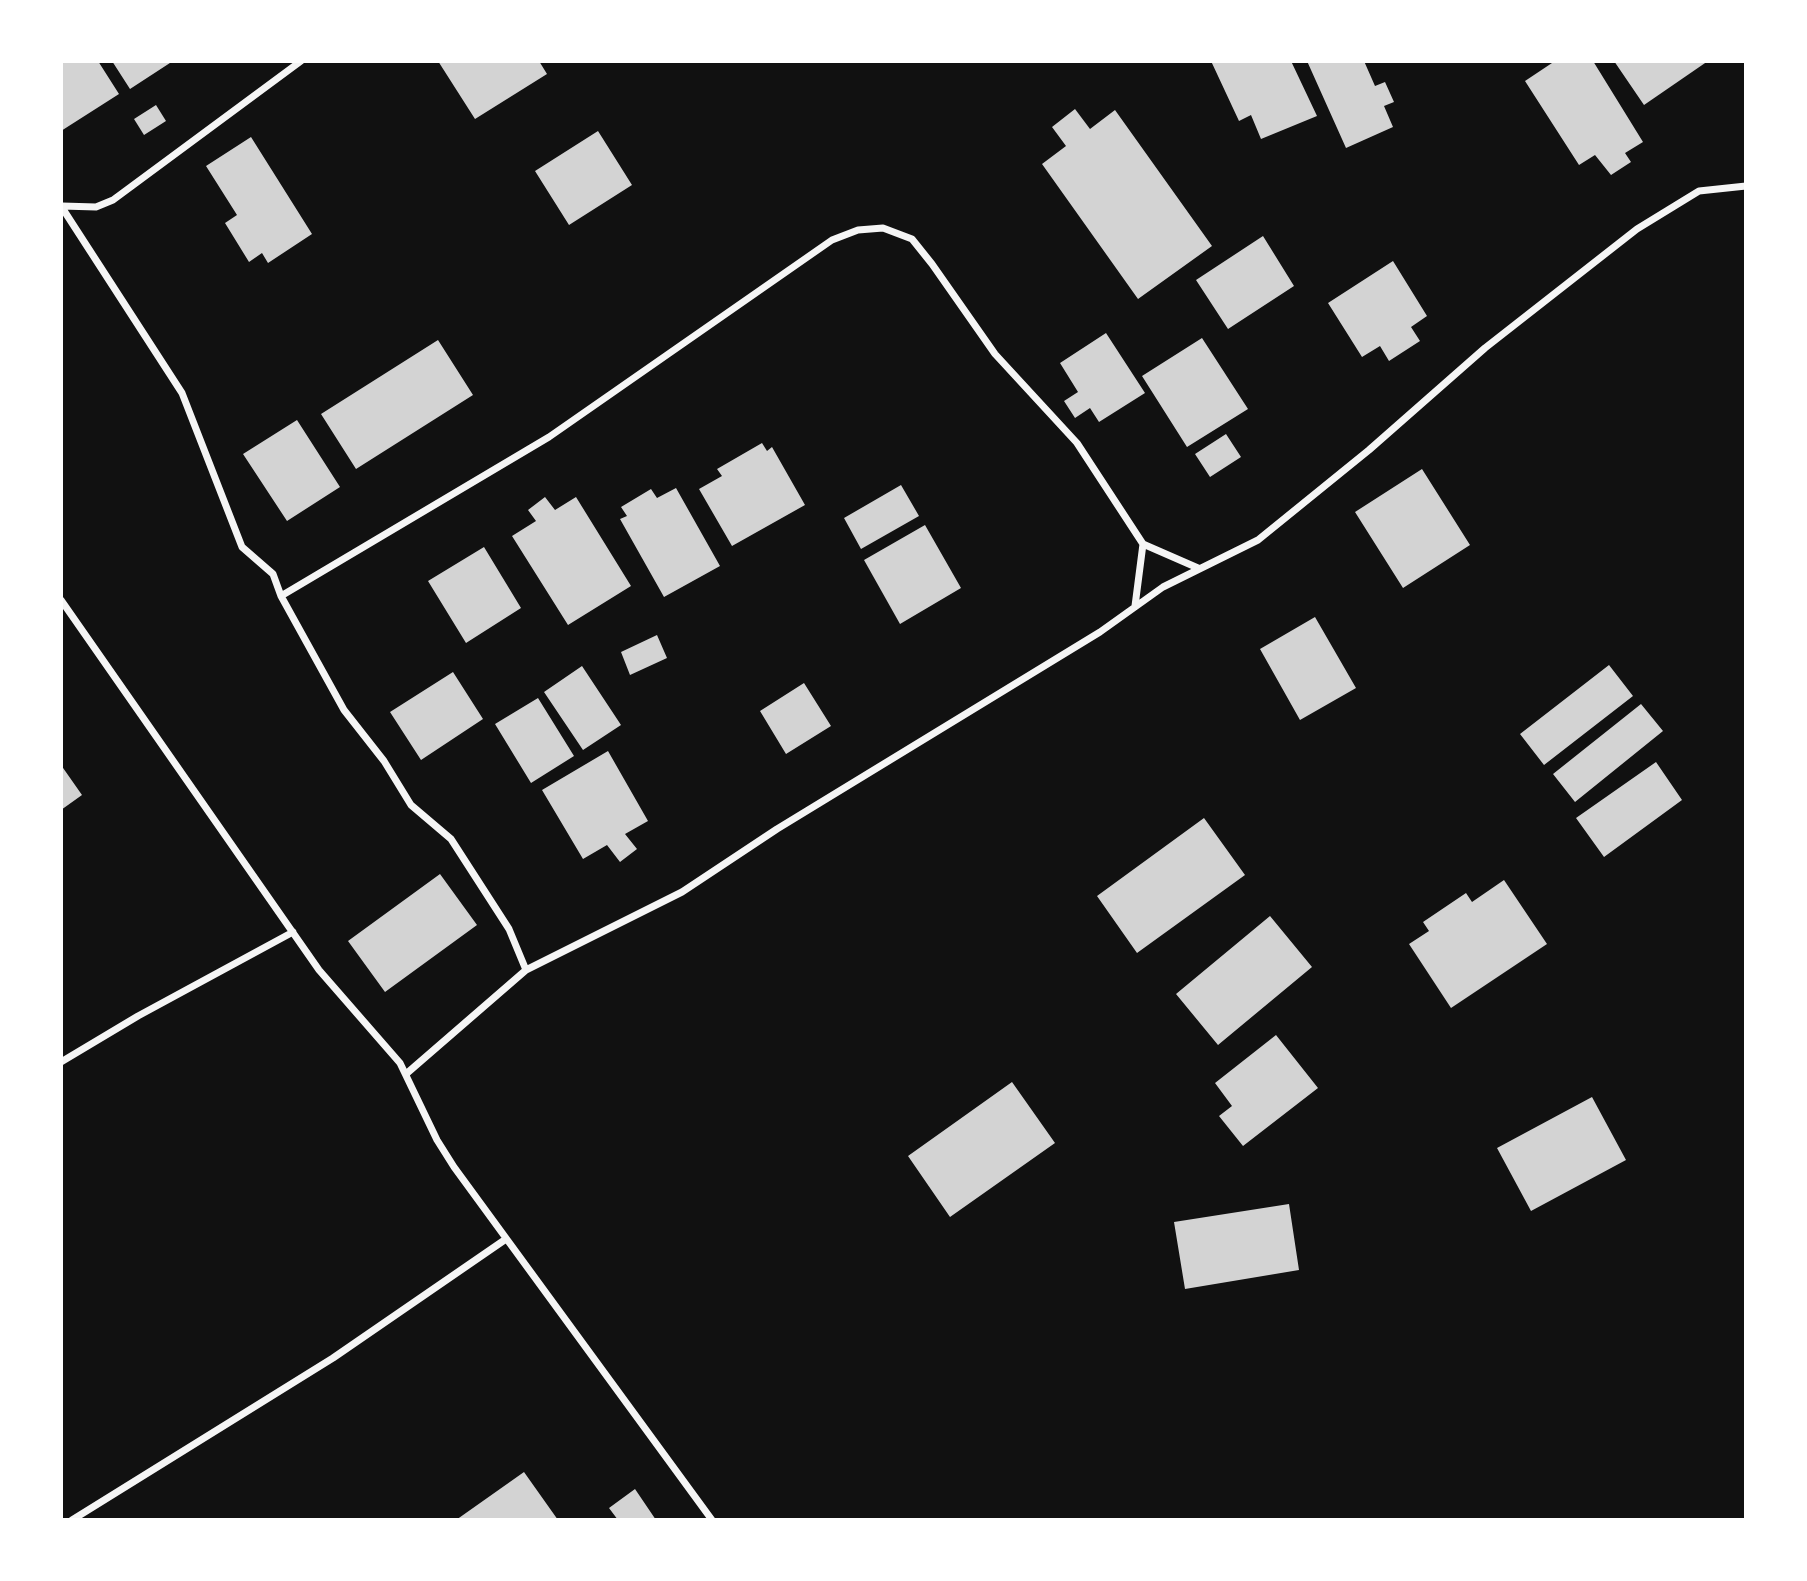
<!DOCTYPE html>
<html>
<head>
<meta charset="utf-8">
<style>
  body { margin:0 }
  #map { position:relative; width:1807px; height:1581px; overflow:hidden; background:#111; font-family:"Varela Round",sans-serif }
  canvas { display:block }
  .frame { position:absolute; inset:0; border:63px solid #fff; pointer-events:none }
</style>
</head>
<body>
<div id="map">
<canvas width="1807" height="1581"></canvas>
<div class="frame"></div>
</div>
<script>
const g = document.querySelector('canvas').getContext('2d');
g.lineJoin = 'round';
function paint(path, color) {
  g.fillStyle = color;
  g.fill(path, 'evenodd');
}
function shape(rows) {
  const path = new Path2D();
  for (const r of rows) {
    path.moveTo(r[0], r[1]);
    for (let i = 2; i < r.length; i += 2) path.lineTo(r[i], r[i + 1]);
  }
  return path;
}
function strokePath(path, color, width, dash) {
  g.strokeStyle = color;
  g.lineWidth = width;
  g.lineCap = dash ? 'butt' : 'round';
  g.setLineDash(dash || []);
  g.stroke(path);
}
const building = shape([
  [61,61,98,61,119,94,61,131],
  [112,61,173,61,130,89],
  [438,61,539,61,547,74,475,119],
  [1211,61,1291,61,1317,116,1261,139,1251,115,1239,121],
  [1307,61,1364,61,1375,86,1385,82,1394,102,1384,106,1393,127,1346,148],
  [1555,61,1593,61,1643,142,1625,153,1631,162,1611,175,1595,155,1579,165,1525,81],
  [1614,61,1708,61,1644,105],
  [156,105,166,121,144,135,134,119],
  [1075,109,1090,129,1115,110,1212,246,1138,299,1042,164,1066,146,1052,127],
  [598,131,632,185,569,225,535,171],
  [251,137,312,234,268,263,262,253,249,262,225,223,237,215,206,166],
  [1263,236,1294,286,1228,329,1196,280],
  [1393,261,1427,316,1411,327,1420,341,1389,361,1380,346,1362,357,1328,303],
  [1106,333,1145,393,1099,422,1090,408,1075,418,1064,401,1078,392,1060,363],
  [1202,338,1248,409,1187,447,1142,376],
  [438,340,473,395,356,469,321,414],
  [297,420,340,487,287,521,243,454],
  [1226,434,1241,457,1210,477,1195,454],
  [762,443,767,451,772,447,805,505,732,546,699,489,722,476,717,469],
  [1422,469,1470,545,1403,588,1355,512],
  [901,485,919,516,861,549,844,518],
  [676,488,720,566,664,597,620,519,627,516,621,507,651,489,657,498],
  [545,497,555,510,576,497,631,586,568,625,512,536,536,521,528,510],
  [925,525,961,588,900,624,864,560],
  [484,547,521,608,466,643,428,581],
  [1315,617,1356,688,1300,720,1260,649],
  [657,635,667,658,630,675,621,652],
  [1609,665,1633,696,1544,765,1520,734],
  [582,666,621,725,583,750,544,692],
  [453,672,483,719,421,760,390,712],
  [804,683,831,726,786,754,760,711],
  [538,698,574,756,531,783,495,724],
  [1641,704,1663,731,1575,802,1553,774],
  [608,751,648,821,625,834,637,849,620,862,607,845,583,859,542,790],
  [1656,762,1682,800,1604,857,1576,818],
  [61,765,82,795,61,810],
  [1204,818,1245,875,1137,953,1097,896],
  [440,874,477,925,385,992,348,941],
  [1504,880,1547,944,1451,1008,1409,944,1429,931,1423,922,1466,893,1472,902],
  [1270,916,1312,967,1218,1045,1176,994],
  [1276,1035,1318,1088,1243,1146,1219,1116,1232,1106,1215,1083],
  [1012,1082,1055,1143,950,1217,908,1156],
  [1592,1097,1626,1160,1531,1211,1497,1148],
  [1289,1204,1299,1270,1185,1289,1174,1222],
  [524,1472,558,1520,456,1520],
  [635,1489,656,1520,618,1520,609,1508]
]);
const minor = shape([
  [61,206,182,393,242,547,273,574,281,596,344,710,384,761,411,805,451,839,509,929,526,970],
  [62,206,96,207,113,200,301,61],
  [281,596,549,437,832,240,858,230,883,228,912,239,932,264,995,354,1077,443,1143,544,1198,568],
  [61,600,319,970,400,1063,437,1140,454,1167,712,1520],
  [1135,606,1143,544],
  [61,1062,138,1016,293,932],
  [406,1074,526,970,682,892,777,829,1100,632,1163,587,1258,540,1369,450,1485,348,1637,229,1699,191,1746,186],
  [72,1520,333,1358,506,1239]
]);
paint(building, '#d3d3d3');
strokePath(minor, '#f5f5f5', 7);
</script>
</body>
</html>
